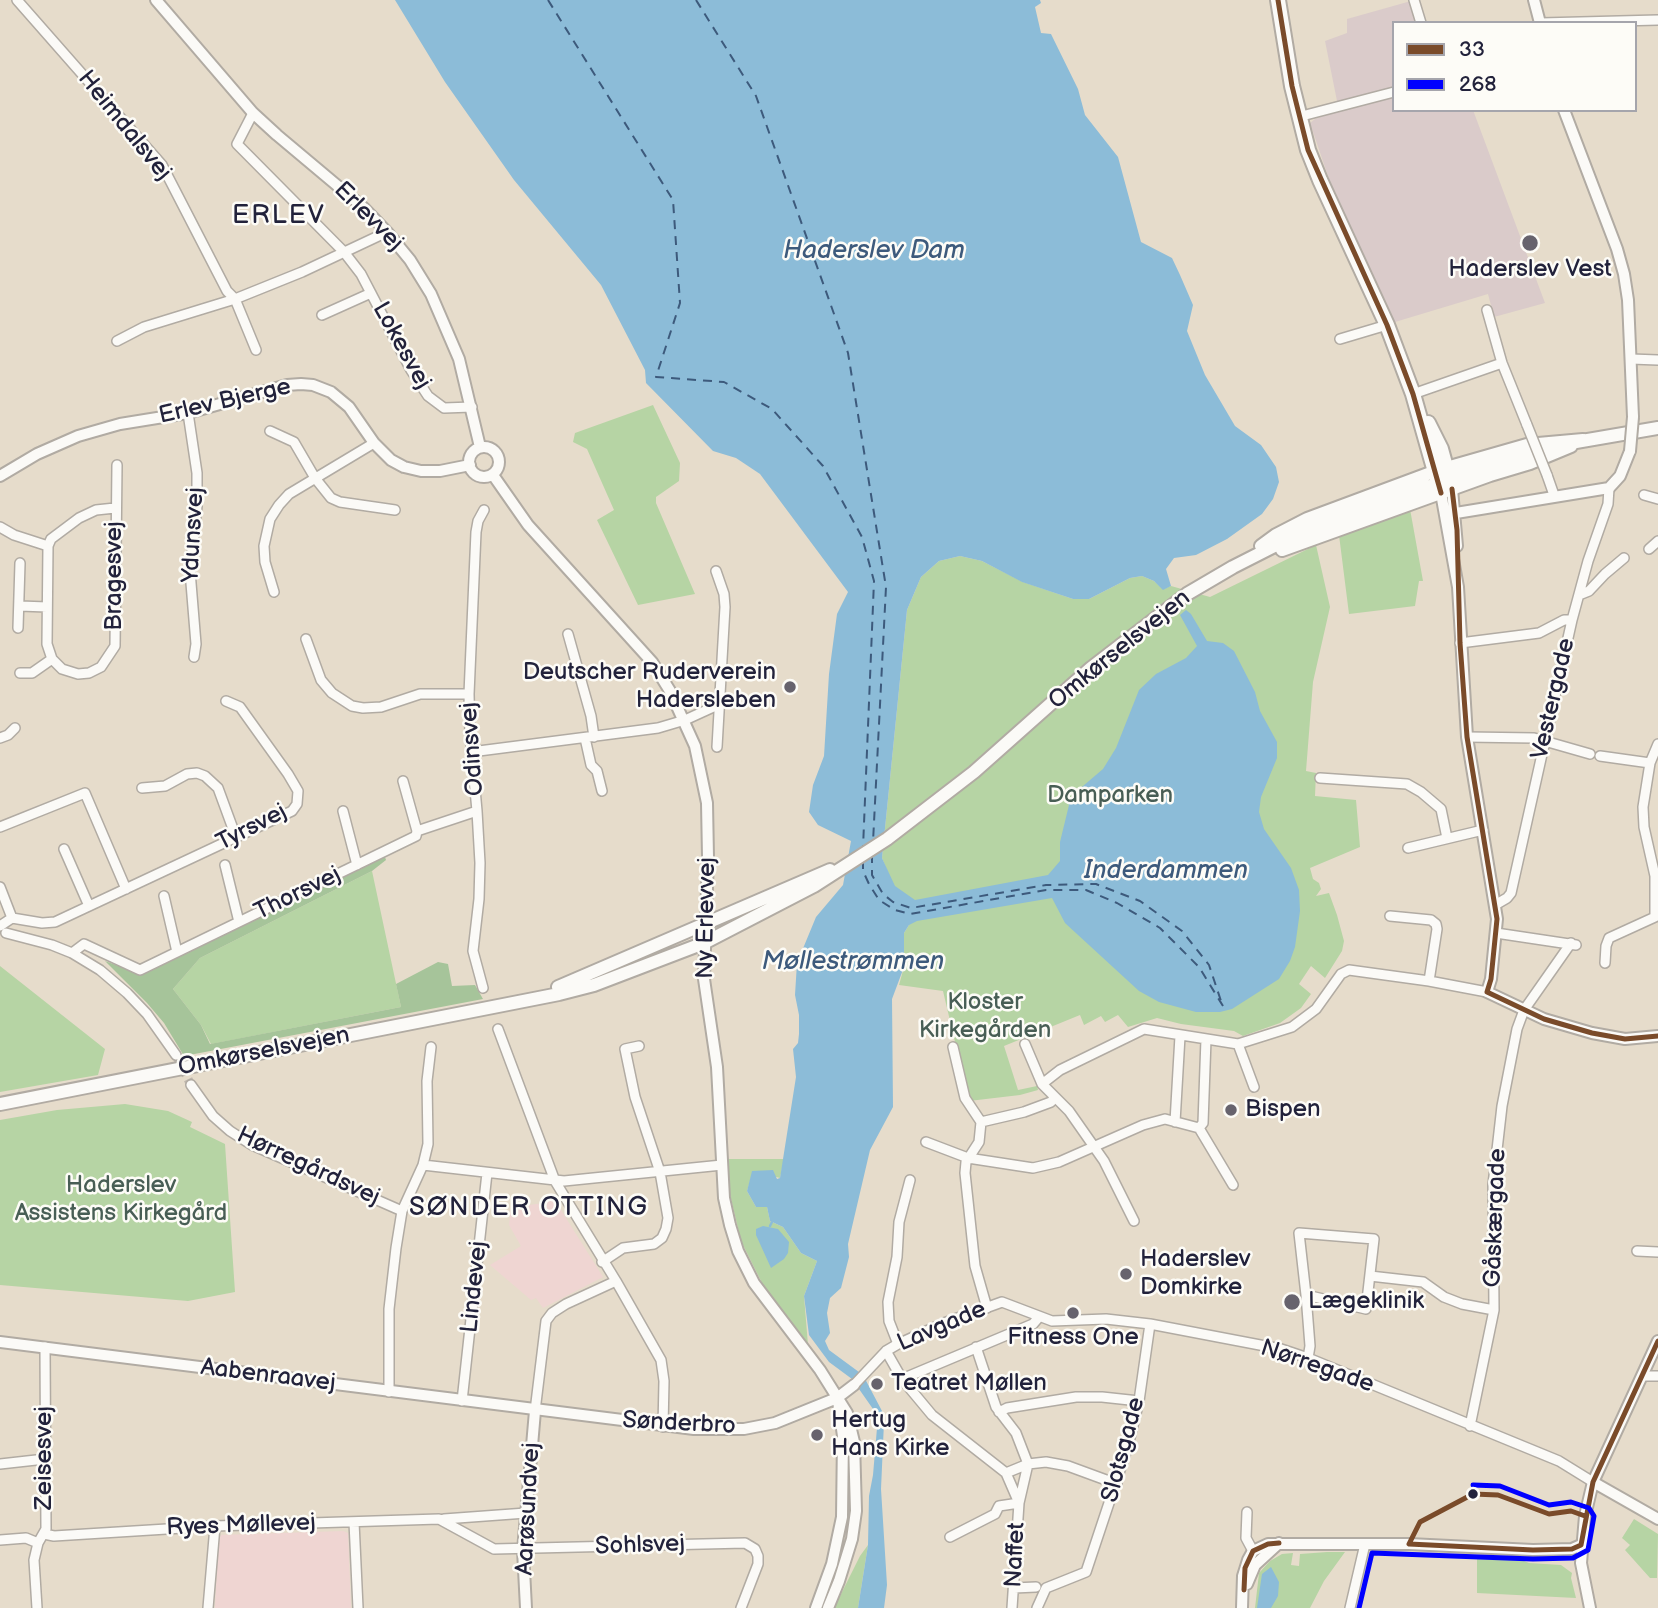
<!DOCTYPE html>
<html>
<head>
<meta charset="utf-8">
<style>
  body { margin:0 }
  #map { position:relative; width:1658px; height:1608px; overflow:hidden; background:#e6dccb; font-family:"Balsamiq Sans",sans-serif }
  canvas { display:block }
  .legend { position:absolute; left:1392px; top:21px; width:245px; height:91px; box-sizing:border-box; background:#fdfcf7; border:2px solid #a5a5ac; margin:0; padding:9px 12px; list-style:none; font-size:21px; color:#22223b }
  .legend li { display:flex; align-items:center; gap:14px; height:35px }
  .legend b { width:35px; border:2px solid #a5a5ac }
</style>
</head>
<body>
<div id="map">
<canvas width="1658" height="1608"></canvas>
<ul class="legend">
<li><b style="height:9px;background:#7a4b2a"></b>33</li>
<li><b style="height:9px;background:#00f"></b>268</li>
</ul>
</div>
<script>
const g = document.querySelector('canvas').getContext('2d');
g.lineJoin = 'round';
function paint(path, color) {
  g.fillStyle = color;
  g.fill(path, 'evenodd');
}
function shape(rows) {
  const path = new Path2D();
  for (const r of rows) {
    if (r.length === 3) {
      path.moveTo(r[0] + r[2], r[1]);
      path.arc(r[0], r[1], r[2], 0, 2 * Math.PI);
      continue;
    }
    path.moveTo(r[0], r[1]);
    for (let i = 2; i < r.length; i += 2) path.lineTo(r[i], r[i + 1]);
  }
  return path;
}
function strokePath(path, color, width, dash) {
  g.strokeStyle = color;
  g.lineWidth = width;
  g.lineCap = dash ? 'butt' : 'round';
  g.setLineDash(dash || []);
  g.stroke(path);
}
function write(font, color, halo, rows, align = 'center') {
  g.font = font + ' "Balsamiq Sans",sans-serif';
  g.lineWidth = 5;
  g.setLineDash([]);
  g.textBaseline = 'middle';
  g.strokeStyle = halo;
  g.fillStyle = color;
  for (const [text, x, y, turn = 0] of rows) {
    g.save();
    g.translate(x, y);
    g.rotate((+turn || 0) * Math.PI / 180);
    g.textAlign = isNaN(turn) ? turn : align;
    if (halo) g.strokeText(text, 0, 0);
    g.fillText(text, 0, 0);
    g.restore();
  }
}
const built = shape([
  [554,1199,603,1277,543,1308,536,1298,531,1300,490,1265,521,1246,509,1225,511,1207,545,1203],
  [343,1531,348,1533,351,1608,215,1608,218,1542,221,1535]
]);
const industrial = shape([
  [1411,1,1418,23,1394,23,1394,110,1473,110,1545,303,1494,317,1488,294,1395,322,1329,179,1310,123,1315,119,1339,111,1325,41,1347,33,1347,19]
]);
const green = shape([
  [653,405,680,463,679,481,656,497,656,503,695,594,638,605,597,520,614,510,587,449,573,442,575,433],
  [1410,509,1423,581,1419,581,1415,606,1349,614,1339,535],
  [1316,545,1330,607,1313,682,1306,771,1316,773,1315,796,1356,800,1360,847,1310,868,1313,879,1319,883,1321,889,1316,896,1329,893,1337,915,1344,941,1342,951,1325,978,1311,966,1299,984,1311,994,1301,1008,1280,1023,1243,1036,1234,1031,1181,1024,1157,1018,1128,1027,1118,1015,1105,1022,1101,1016,1084,1025,1080,1015,1004,1046,1018,1090,1037,1086,1038,1090,1020,1095,969,1101,943,991,899,985,904,967,904,933,909,925,882,858,907,610,921,577,939,561,960,556,982,561,1023,582,1073,599,1089,599,1130,578,1142,576,1154,581,1163,589,1171,586,1210,597],
  [372,871,401,1007,211,1044,201,1025,173,989,200,958],
  [0,966,105,1049,98,1075,0,1092],
  [125,1104,168,1111,192,1122,190,1127,225,1144,235,1292,188,1301,0,1285,0,1120,57,1110],
  [728,1159,784,1159,780,1178,753,1171,747,1191,756,1207,767,1207,770,1221,783,1227,801,1253,817,1261,804,1296,808,1345,764,1287,741,1241,729,1190],
  [1634,1519,1658,1534,1657,1578,1650,1578,1625,1550,1630,1545,1622,1538],
  [868,1545,858,1608,834,1608,860,1556],
  [1327,1552,1345,1552,1324,1581,1310,1608,1255,1608,1259,1573,1270,1561,1282,1554,1293,1553,1291,1565,1299,1566,1300,1554],
  [1477,1557,1519,1559,1529,1563,1561,1565,1572,1573,1571,1578,1576,1598,1477,1593]
]);
const forest = shape([
  [384,854,386,860,372,871,200,958,173,989,201,1025,210,1044,401,1007,396,984,438,962,448,964,452,986,475,985,483,999,184,1056,164,1023,147,1003,105,961,138,973]
]);
const water = shape([
  [395,0,1040,0,1041,3,1035,7,1041,33,1051,34,1078,89,1085,115,1118,157,1141,242,1172,258,1180,275,1193,305,1187,331,1205,375,1235,426,1261,445,1276,467,1279,482,1273,499,1262,514,1227,539,1196,555,1174,558,1166,569,1171,586,1163,590,1154,581,1142,576,1130,578,1089,599,1073,599,1022,582,982,561,960,556,939,561,921,577,907,610,882,858,895,886,915,900,1048,875,1060,861,1060,842,1069,805,1062,795,1072,799,1076,792,1103,769,1116,748,1139,690,1156,674,1186,658,1197,646,1180,615,1186,610,1191,614,1207,641,1223,643,1234,651,1255,692,1260,711,1277,742,1277,758,1261,797,1259,812,1264,829,1291,868,1299,890,1300,911,1295,947,1290,961,1279,979,1232,1009,1220,1012,1196,1012,1159,1002,1139,991,1065,923,1052,898,917,921,909,925,904,933,904,967,892,999,893,1107,870,1150,848,1244,849,1257,841,1288,830,1298,827,1313,830,1333,825,1341,829,1350,863,1375,882,1411,884,1422,881,1489,887,1585,884,1608,858,1608,868,1545,869,1496,873,1475,877,1428,873,1409,852,1379,829,1362,809,1335,804,1296,817,1261,801,1253,783,1227,770,1221,767,1207,756,1207,747,1191,752,1171,773,1170,777,1179,780,1178,796,1077,793,1049,798,1043,799,1034,799,1015,795,995,797,963,816,917,843,885,851,841,818,825,809,812,813,785,824,756,829,674,837,614,848,592,760,474,736,458,713,451,646,383,645,370,601,285,514,180,445,82],
  [763,1226,778,1229,789,1242,788,1253,784,1259,771,1268,756,1235,756,1229],
  [1271,1567,1279,1582,1278,1596,1271,1608,1257,1608,1262,1574]
]);
const stream = shape([
  [770,1226,772,1222]
]);
const ferry = shape([
  [548,0,673,200,680,303,656,377,724,382,772,409,823,466,862,537,874,581,863,848],
  [696,0,756,96,848,353,886,587,873,842],
  [872,854,872,875,883,894,893,902,911,908,1046,885,1096,884,1140,901,1182,931,1209,965,1221,1001],
  [863,860,863,871,869,884,879,900,895,910,910,914,1046,890,1086,890,1117,903,1160,928,1199,967,1223,1006]
]);
const minorTunnel = shape([
  [176,1055,191,1085]
]);
const minor = shape([
  [17,0,162,165,227,291,235,299,256,350],
  [1414,0,1421,23],
  [1541,23,1658,20],
  [253,113,237,144,344,252,361,274,411,370,428,396,444,408,472,407],
  [1298,117,1394,92],
  [1487,310,1502,363,1527,425],
  [322,315,371,293],
  [1340,339,1387,325],
  [117,341,144,327,235,299,302,272,387,232],
  [1631,359,1658,360],
  [1413,394,1502,363],
  [188,413,197,473,197,506,190,571,196,644,194,657],
  [270,431,294,442,315,478,331,498,340,502,395,510],
  [1547,475,1554,495],
  [1644,495,1658,499],
  [115,508,96,510,79,518,51,539,48,546,47,644,52,659,62,669,78,674,89,673,101,667,115,646,117,465],
  [0,527,14,535,48,546],
  [1649,549,1658,541],
  [716,571,724,594,725,607,717,747],
  [274,592,265,562,264,546,270,519,279,505,289,494,374,443],
  [1579,595,1589,591,1605,574,1624,558],
  [20,606,47,607],
  [18,628,20,563],
  [568,634,591,716,594,737],
  [306,639,321,680,332,693,352,706,363,708,381,707,420,694,469,694],
  [1460,643,1539,633,1564,620,1572,620],
  [20,673,32,673,52,659],
  [1467,737,1534,738,1590,754],
  [0,738,8,735,15,728],
  [585,738,591,765,597,771,602,791],
  [471,752,658,728,685,720,720,704],
  [1600,756,1650,763],
  [1320,778,1407,784,1421,792,1441,809,1447,838],
  [403,781,417,831],
  [142,788,165,786,187,774,197,773,205,776,218,788,236,837],
  [343,811,357,865],
  [0,827,85,793,126,889],
  [1408,848,1483,830],
  [64,849,89,906],
  [225,865,239,922],
  [0,887,12,918],
  [164,896,177,952],
  [1495,905,1507,898,1511,893,1572,620,1588,561,1608,504,1609,488],
  [1390,916,1431,920,1436,924,1437,929,1429,981],
  [1655,917,1655,876,1644,827,1643,807,1650,763,1658,744],
  [0,926,12,918,42,923,55,922,292,811,297,804,298,791,288,774,240,707,226,701],
  [6,933,52,945,72,953,100,970,127,993,147,1014,176,1055],
  [1496,933,1576,945],
  [72,953,84,944,140,970,416,836,417,831,477,811],
  [1605,963,1606,946,1609,938,1655,917],
  [483,988,473,951,479,899,480,863,477,811,470,735,469,694,476,532,478,521,484,510],
  [498,1029,555,1181,616,1281,661,1360,664,1381,663,1427],
  [1025,1044,1042,1084,1069,1111,1104,1161,1134,1221],
  [1238,1044,1254,1087],
  [953,1047,965,1098,981,1122,979,1142,966,1162,965,1173,975,1266,987,1308],
  [1042,1084,1060,1070,1144,1029,1238,1044,1292,1027,1316,1009,1341,974,1349,970,1429,981,1487,992],
  [191,1085,213,1116,230,1131,252,1145,402,1211],
  [981,1122,1024,1112,1051,1102,1055,1097],
  [1175,1122,1180,1036],
  [1199,1128,1203,1123,1206,1039],
  [926,1142,968,1158,1033,1168,1059,1162,1143,1125,1165,1119,1199,1128,1233,1185],
  [423,1165,564,1181,722,1165],
  [1637,1251,1658,1252],
  [602,1262,623,1248,654,1244,662,1238,666,1229,668,1218,660,1172,635,1097,625,1049,639,1046],
  [1370,1276,1423,1282,1444,1297,1462,1304,1494,1310],
  [1306,1295,1366,1309,1374,1239,1299,1233,1306,1295,1310,1346,1308,1358],
  [898,1344,889,1321,888,1302,897,1257,899,1222,910,1180],
  [976,1347,996,1407,1016,1433,1028,1464],
  [886,1351,902,1379,932,1415,1006,1473],
  [1642,1376,1658,1376],
  [902,1379,1033,1324,1039,1317],
  [854,1385,886,1351,898,1344,944,1323,1002,1302,1052,1321,1106,1319,1150,1324,1281,1349,1308,1358,1559,1461,1593,1482],
  [389,1392,389,1309,396,1248,402,1211,423,1165,428,1144,427,1081,431,1047],
  [462,1401,487,1173],
  [535,1411,546,1321,552,1313,566,1304,616,1281],
  [999,1412,1007,1408,1076,1397,1102,1397,1139,1401],
  [1470,1426,1494,1310,1493,1185,1502,1106,1517,1029,1524,1010,1571,943],
  [0,1464,45,1459],
  [1247,1512,1246,1538,1253,1551],
  [444,1519,526,1513],
  [354,1522,358,1608],
  [44,1534,54,1536,215,1526,439,1519,494,1549,745,1543,755,1549,758,1556,758,1564,741,1608],
  [950,1537,995,1514,999,1506,1019,1503,1028,1464],
  [0,1540,26,1538,38,1543],
  [1014,1588,1036,1587],
  [37,1608,34,1560,38,1543,46,1529,45,1347],
  [208,1608,215,1526],
  [1012,1608,1019,1503,1006,1473,1028,1464,1046,1462,1068,1466,1117,1484],
  [1037,1608,1046,1588,1086,1572,1128,1446,1139,1401,1150,1324],
  [1350,1608,1365,1544]
]);
const tertiary = shape([
  [156,0,253,113,277,135,364,208,387,232,410,260,431,294,459,359,480,447],
  [1534,0,1540,23],
  [1564,110,1617,249,1624,274,1628,300,1633,417],
  [484,462,15],
  [493,475,528,525,652,662,670,691,695,746,707,803,708,857,704,979,717,1067,724,1198,730,1225,738,1251,754,1283,820,1370,847,1413,854,1442,856,1511,852,1539,839,1581,828,1608],
  [0,476,37,454,78,436,120,424,188,413,287,385,301,384,313,385,331,392,349,407,374,443,391,460,404,467,421,471,440,471,470,465],
  [1452,489,1457,546],
  [1441,493,1458,587,1467,737,1497,919,1491,979,1487,992,1544,1019,1592,1033,1625,1039,1658,1036],
  [1456,513,1609,488,1620,476,1630,451],
  [0,1342,694,1429,744,1429,775,1423,837,1398,854,1385],
  [1593,1482,1658,1519],
  [1247,1584,1255,1565,1279,1543],
  [526,1608,523,1550,535,1411],
  [816,1608,832,1564,842,1517,843,1436,838,1401],
  [1242,1608,1243,1576,1248,1560,1253,1551,1268,1544,1409,1544,1533,1550,1572,1549,1581,1545],
  [1590,1608,1581,1563,1585,1516,1593,1482,1658,1341]
]);
const secondary = shape([
  [1576,442,1658,428],
  [1458,476,1508,459,1544,450],
  [1261,546,1276,535,1307,519,1436,471,1527,445,1583,440],
  [1282,550,1490,475,1530,463,1571,446],
  [558,987,830,870],
  [0,1104,559,994,594,985,704,943,814,886,887,839,974,772,1091,668,1187,594,1233,567,1296,535,1327,521,1430,486]
]);
const primary = shape([
  [1278,0,1292,86,1308,150,1320,180,1387,325,1413,394,1441,493],
  [1428,423,1441,449,1452,489]
]);
const minorBridge = shape([
  [1527,425,1547,475]
]);
const tertiaryBridge = shape([
  [1630,451,1633,417]
]);
const bus1 = shape([
  [1278,0,1292,86,1308,150,1387,325,1413,394,1441,493],
  [1452,489,1457,530,1460,643,1467,737,1497,919,1491,979,1487,992,1544,1019,1592,1033,1625,1039,1658,1036],
  [1585,1516,1571,1511,1549,1514,1498,1495,1473,1494,1420,1522,1409,1544,1533,1550,1572,1549,1581,1545,1593,1482,1658,1341],
  [1244,1590,1245,1568,1253,1551,1268,1544,1279,1543]
]);
const bus2 = shape([
  [1359,1608,1372,1553,1533,1559,1573,1558,1588,1550,1594,1516,1589,1508,1571,1502,1549,1505,1500,1486,1473,1485]
]);
const markers = [
  [1530,243,9,"#67636d"],
  [790,687,7,"#67636d"],
  [1231,1110,7,"#67636d"],
  [1126,1274,7,"#67636d"],
  [1292,1302,9,"#67636d"],
  [1073,1313,7,"#67636d"],
  [877,1384,7,"#67636d"],
  [817,1435,7,"#67636d"],
  [1473,1494,6,"#22223b"]
];
const streetNames = [
  ["Heimdalsvej",124,126,51],
  ["Erlevvej",368,217,45],
  ["Lokesvej",401,346,61],
  ["Erlev Bjerge",225,402,-13],
  ["Ydunsvej",194,535,-87],
  ["Bragesvej",115,576,-90],
  ["Omkørselsvejen",1120,650,-39],
  ["Vestergade",1554,699,-77],
  ["Odinsvej",473,749,-94],
  ["Tyrsvej",252,828,-27],
  ["Thorsvej",298,894,-26],
  ["Ny Erlevvej",707,918,-89],
  ["Omkørselsvejen",264,1052,-11],
  ["Hørregårdsvej",308,1167,25],
  ["Gåskærgade",1496,1218,-88],
  ["Lindevej",475,1287,-84],
  ["Lavgade",942,1327,-23],
  ["Nørregade",1317,1367,19],
  ["Aabenraavej",268,1376,7],
  ["Sønderbro",679,1424,3],
  ["Slotsgade",1124,1450,-75],
  ["Zeisesvej",45,1458,-90],
  ["Aarøsundvej",529,1509,-87],
  ["Ryes Møllevej",241,1526,-2],
  ["Sohlsvej",640,1546,-2],
  ["Naffet",1016,1555,-87]
];
const poiNames = [
  ["Haderslev Vest",1530,270,"center"],
  ["Deutscher Ruderverein",776,673,"right"],
  ["Hadersleben",776,701,"right"],
  ["Bispen",1245,1110],
  ["Haderslev",1140,1260],
  ["Domkirke",1140,1288],
  ["Lægeklinik",1308,1302],
  ["Fitness One",1073,1338,"center"],
  ["Teatret Møllen",891,1384],
  ["Hertug",831,1421],
  ["Hans Kirke",831,1449]
];
const parkNames = [
  ["Damparken",1110,796],
  ["Kloster",985,1003],
  ["Kirkegården",985,1031],
  ["Haderslev",121,1186],
  ["Assistens Kirkegård",121,1214]
];
const neighbourhoodNames = [
  ["ERLEV",279,216],
  ["SØNDER OTTING",529,1208]
];
const waterNames = [
  ["Haderslev Dam",874,251],
  ["Inderdammen",1166,871],
  ["Møllestrømmen",853,962]
];
paint(built, '#efd5d2');
paint(industrial, '#dacbca');
paint(green, '#b6d4a4');
paint(forest, '#a6c49a');
paint(water, '#8cbcd8');
strokePath(stream, '#8cbcd8', 2.5);
strokePath(ferry, '#3d5a7c', 2, [9, 7]);
strokePath(minorTunnel, '#bfb7ae', 9, [9, 4.5]);
strokePath(minor, '#b1aba3', 12);
strokePath(tertiary, '#b1aba3', 14);
strokePath(secondary, '#b1aba3', 16);
strokePath(primary, '#b1aba3', 18);
strokePath(minor, '#fbfaf7', 9);
strokePath(tertiary, '#fbfaf7', 10);
strokePath(secondary, '#fbfaf7', 12);
strokePath(primary, '#fbfaf7', 14);
strokePath(minorBridge, '#b1aba3', 12, []);
strokePath(tertiaryBridge, '#b1aba3', 14, []);
strokePath(minorBridge, '#fbfaf7', 9);
strokePath(tertiaryBridge, '#fbfaf7', 10);
strokePath(bus1, '#7a4b2a', 5);
strokePath(bus2, '#00f', 5);
for (const [x, y, r, color] of markers) {
  const dot = new Path2D();
  dot.arc(x, y, r, 0, 2 * Math.PI);
  g.fillStyle = color;
  g.fill(dot);
  strokePath(dot, '#fdfcf7', 2.5);
}
write('24px', '#22223b', '#fdfcf7', streetNames);
write('24px', '#22223b', '#fdfcf7', poiNames, 'left');
write('24px', '#485e55', '#fdfcf7', parkNames);
g.letterSpacing = '2px';
write('26px', '#22223b', '#fdfcf7', neighbourhoodNames);
g.letterSpacing = '0px';
write('italic 26px', '#3d5a7c', '#fdfcf7', waterNames);
</script>
</body>
</html>
